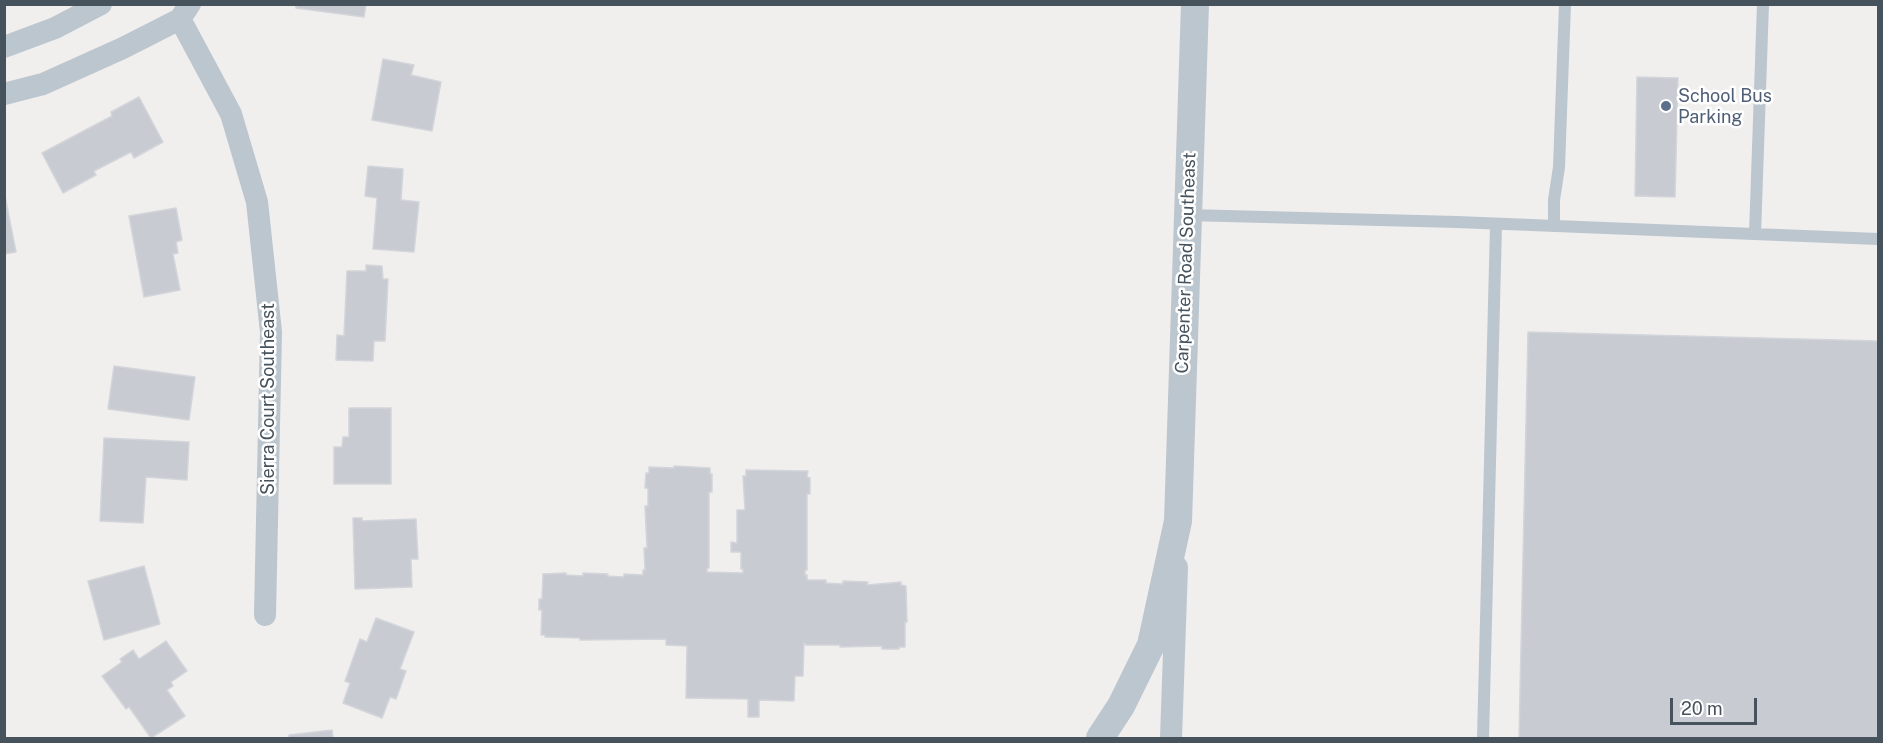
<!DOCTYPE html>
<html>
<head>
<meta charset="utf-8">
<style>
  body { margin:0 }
  #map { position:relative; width:1883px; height:743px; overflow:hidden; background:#f1eeee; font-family:"Public Sans",sans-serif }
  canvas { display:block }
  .frame { position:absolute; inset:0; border:6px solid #46525c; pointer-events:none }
  .scale { position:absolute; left:1670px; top:698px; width:87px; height:27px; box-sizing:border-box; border:3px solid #46525c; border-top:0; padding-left:8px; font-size:18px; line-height:21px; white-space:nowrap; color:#46525c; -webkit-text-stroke:4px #fff; paint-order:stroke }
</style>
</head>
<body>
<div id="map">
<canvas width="1883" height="743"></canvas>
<div class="frame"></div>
<div class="scale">20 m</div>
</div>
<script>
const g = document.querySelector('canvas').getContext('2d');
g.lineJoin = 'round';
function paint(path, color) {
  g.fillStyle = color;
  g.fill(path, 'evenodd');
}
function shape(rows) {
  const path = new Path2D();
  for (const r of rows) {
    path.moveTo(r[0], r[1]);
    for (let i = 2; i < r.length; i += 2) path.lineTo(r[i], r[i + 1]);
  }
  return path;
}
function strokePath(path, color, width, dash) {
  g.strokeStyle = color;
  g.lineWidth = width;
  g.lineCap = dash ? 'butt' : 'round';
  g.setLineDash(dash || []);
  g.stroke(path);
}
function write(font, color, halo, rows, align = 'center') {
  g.font = font + ' "Public Sans",sans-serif';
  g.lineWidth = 5;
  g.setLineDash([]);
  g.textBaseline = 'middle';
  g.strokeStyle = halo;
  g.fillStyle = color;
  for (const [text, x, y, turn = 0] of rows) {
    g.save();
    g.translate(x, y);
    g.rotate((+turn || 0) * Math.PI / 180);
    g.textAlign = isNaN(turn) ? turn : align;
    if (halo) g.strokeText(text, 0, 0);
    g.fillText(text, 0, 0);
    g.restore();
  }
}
const building = shape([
  [296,4,366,4,364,17,296,8,296,4],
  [383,59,414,65,411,75,441,82,432,131,372,120,383,59],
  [1637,77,1678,78,1675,197,1635,196,1637,77],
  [139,97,163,142,134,158,131,152,94,171,96,175,63,193,42,153,112,116,111,112,139,97],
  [368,166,403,169,401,200,419,202,414,252,373,249,377,198,365,196,368,166],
  [4,191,16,252,4,254,4,191],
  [176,208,182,240,176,242,178,253,173,254,180,290,144,297,129,216,176,208],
  [366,265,382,266,383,279,388,279,385,341,374,341,373,361,336,360,337,335,344,336,347,271,366,271,366,265],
  [1528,332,1878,341,1878,738,1519,738,1528,332],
  [114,366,195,377,189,420,108,409,114,366],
  [349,408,391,408,391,484,334,484,334,447,342,447,343,437,349,437,349,408],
  [104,438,189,442,187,480,146,477,143,523,100,521,104,438],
  [674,466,710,468,710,474,712,474,712,492,709,492,709,568,707,568,707,572,743,573,743,569,741,569,741,552,731,552,731,542,737,543,737,510,745,510,743,476,746,476,746,470,808,471,807,477,810,478,810,494,807,494,807,570,805,570,805,575,807,575,807,580,826,580,826,583,843,584,843,581,868,582,867,585,901,582,901,585,906,586,907,622,905,622,905,647,899,647,899,649,882,649,882,646,840,647,840,645,806,645,804,643,803,676,795,676,794,701,759,700,759,717,748,717,748,699,686,698,687,646,666,645,666,639,580,640,580,638,545,637,545,635,541,635,542,610,539,610,539,599,542,599,543,574,566,573,566,575,583,576,583,573,608,574,607,576,624,577,624,574,643,575,643,570,645,570,644,548,647,548,645,506,648,506,648,488,645,488,646,473,649,473,649,467,674,468,674,466],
  [353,518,362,518,362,521,416,519,418,559,411,559,412,587,355,589,353,518],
  [144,566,160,624,104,640,88,581,144,566],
  [376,618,414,632,400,669,406,671,396,699,390,697,382,718,343,703,350,683,345,681,360,639,367,642,376,618],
  [166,641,187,671,171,682,173,686,167,690,185,716,151,738,129,707,126,709,102,676,122,662,120,659,133,650,139,659,166,641],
  [332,730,333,738,289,738,289,735,332,730]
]);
const service = shape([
  [1187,215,1457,222,1878,239],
  [1554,226,1554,200,1559,167,1565,4],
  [1755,234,1763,4],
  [1483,738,1496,225]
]);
const minor = shape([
  [180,19,231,114,257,202,271,332,265,615],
  [4,47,55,28,101,4],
  [4,94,43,84,123,48,180,19,190,4],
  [1171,738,1177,567]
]);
const tertiary = shape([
  [1100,738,1121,706,1151,645,1178,521,1195,4]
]);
const markers = [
  [1666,106,6,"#5c6f8a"]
];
const serviceNames = [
  ["School Bus",1678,96],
  ["Parking",1678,117]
];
const streetNames = [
  ["Carpenter Road Southeast",1186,263,-88],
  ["Sierra Court Southeast",268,399,-90]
];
paint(building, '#c8cbd1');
strokePath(building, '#d2d5da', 1.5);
strokePath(service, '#bcc6ce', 12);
strokePath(minor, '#bcc6ce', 22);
strokePath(tertiary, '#bcc6ce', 28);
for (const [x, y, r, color] of markers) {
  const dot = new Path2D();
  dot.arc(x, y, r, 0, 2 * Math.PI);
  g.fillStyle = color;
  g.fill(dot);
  strokePath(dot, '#fff', 2);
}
write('18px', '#4e5e75', '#fff', serviceNames, 'left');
write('18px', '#46525c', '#fff', streetNames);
</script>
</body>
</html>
